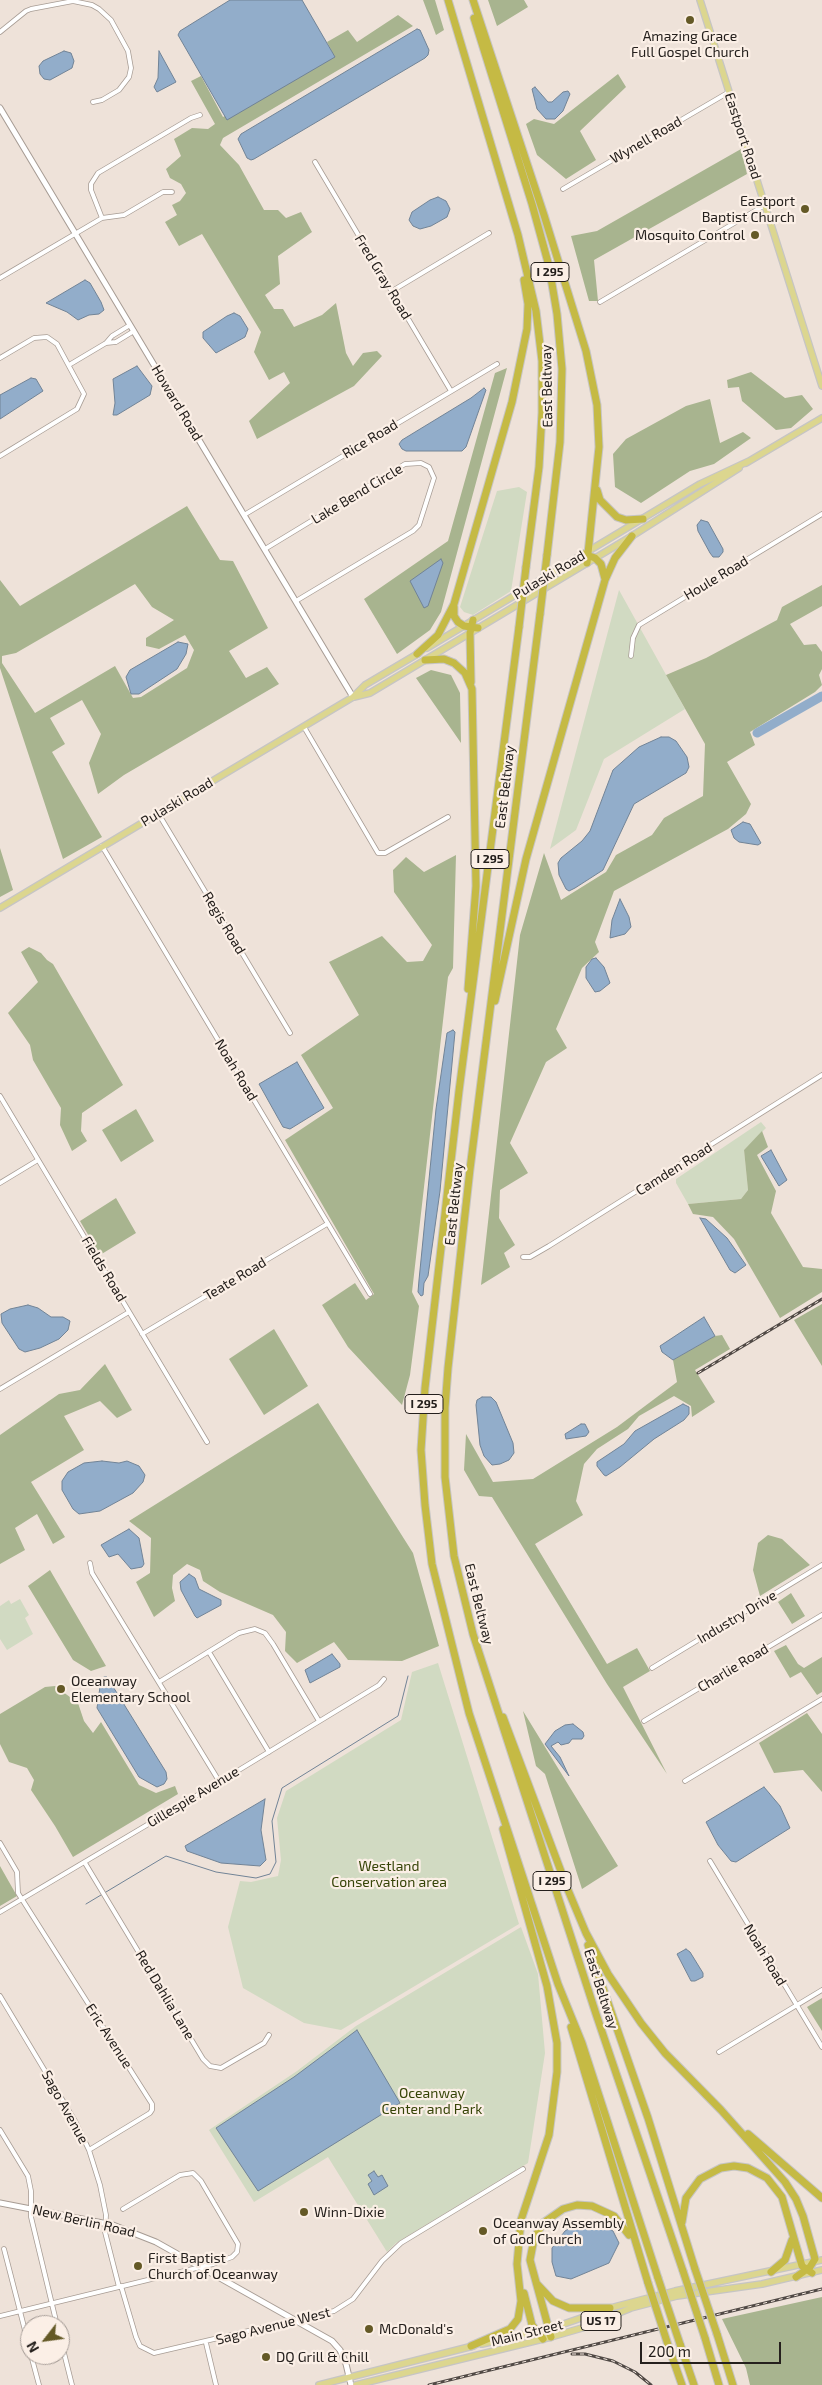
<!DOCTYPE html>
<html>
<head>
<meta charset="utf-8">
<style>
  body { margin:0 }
  #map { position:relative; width:822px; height:2385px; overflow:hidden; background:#eee2d9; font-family:"Exo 2",sans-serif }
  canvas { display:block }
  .north { position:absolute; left:20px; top:2315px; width:50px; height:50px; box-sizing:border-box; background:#fbefe6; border:1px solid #a59c96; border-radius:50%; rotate:240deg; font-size:14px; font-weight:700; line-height:20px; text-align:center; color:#25201d }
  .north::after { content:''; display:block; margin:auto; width:18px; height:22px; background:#645926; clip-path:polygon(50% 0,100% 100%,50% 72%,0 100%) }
  .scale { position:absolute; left:640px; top:2342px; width:141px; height:22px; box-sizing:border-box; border:2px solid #25201d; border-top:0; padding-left:6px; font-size:15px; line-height:18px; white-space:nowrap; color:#25201d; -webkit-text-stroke:4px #fbefe6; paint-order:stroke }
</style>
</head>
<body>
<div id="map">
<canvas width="822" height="2385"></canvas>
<div class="north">N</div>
<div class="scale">200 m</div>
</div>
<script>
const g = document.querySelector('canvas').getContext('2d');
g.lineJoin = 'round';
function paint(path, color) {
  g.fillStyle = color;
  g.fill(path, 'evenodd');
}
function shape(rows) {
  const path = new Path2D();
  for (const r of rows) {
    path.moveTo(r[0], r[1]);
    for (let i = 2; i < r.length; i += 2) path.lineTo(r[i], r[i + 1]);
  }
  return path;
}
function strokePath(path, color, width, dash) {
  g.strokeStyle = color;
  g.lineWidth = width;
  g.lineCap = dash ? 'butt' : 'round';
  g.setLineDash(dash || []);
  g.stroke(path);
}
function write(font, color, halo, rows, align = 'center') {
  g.font = font + ' "Exo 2",sans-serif';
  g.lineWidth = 4.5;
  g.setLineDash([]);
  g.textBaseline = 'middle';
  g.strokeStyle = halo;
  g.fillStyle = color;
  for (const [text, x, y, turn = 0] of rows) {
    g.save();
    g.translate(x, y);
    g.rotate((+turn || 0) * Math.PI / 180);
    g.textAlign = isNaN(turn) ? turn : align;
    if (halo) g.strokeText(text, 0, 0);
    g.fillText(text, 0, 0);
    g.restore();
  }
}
const green = shape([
  [519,487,527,492,511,591,473,615,464,612,460,607,497,491],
  [619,590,685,709,604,759,576,830,550,849],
  [761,1122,766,1128,744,1150,748,1190,741,1199,688,1204,676,1183,676,1179],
  [20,1599,29,1615,25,1618,33,1634,7,1650,0,1639,0,1606,9,1600,11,1604],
  [438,1663,519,1924,341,2030,304,2023,243,1988,228,1927,240,1881,251,1882,278,1876,281,1860,277,1818,286,1791,401,1720,412,1672],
  [521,1927,538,1974,545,2053,528,2163,396,2243,387,2252,328,2157,254,2202,209,2130,297,2071,356,2026]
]);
const forest = shape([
  [423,0,435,0,444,30,436,35],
  [488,0,524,0,528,7,497,26],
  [398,15,413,26,223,138,220,145,239,165,264,210,278,210,286,218,301,212,312,232,278,256,280,284,265,295,274,309,283,309,294,327,322,315,336,303,346,353,353,366,363,353,377,351,382,356,354,386,257,439,249,421,290,383,284,372,269,380,254,352,261,332,202,234,179,246,165,222,177,215,172,205,180,201,186,193,181,184,170,178,166,169,181,156,174,139,192,128,208,129,215,124,191,81,201,76,223,117,334,56,327,42,348,30,357,42],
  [618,74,626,87,580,131,596,160,566,179,537,155,526,124,534,119,554,124],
  [741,149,747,174,594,260,598,301,589,301,571,236,597,231],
  [507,368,441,612,430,630,397,654,364,599,448,541,495,373],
  [751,372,785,398,802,395,813,409,791,428,776,430,742,401,739,387,728,388,727,380],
  [710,399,720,443,743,432,751,438,714,464,690,471,641,503,615,487,613,454,626,439,686,406],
  [187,506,220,560,233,561,268,628,229,651,246,678,267,667,279,684,124,775,98,794,89,763,101,734,82,700,50,718,65,744,52,752,102,837,63,859,0,668,0,580,20,606],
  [135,584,152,607,174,620,146,638,146,646,159,649,185,635,194,650,187,668,141,697,133,698,115,666,35,713,2,663,2,656,16,653],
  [822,585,822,606,790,624,804,645,816,644,822,652,822,669,819,675,822,685,815,692,750,732,755,745,727,762,751,804,746,814,728,829,614,891,595,942,599,952,582,968,556,1029,567,1048,546,1062,510,1143,528,1173,500,1190,499,1218,515,1245,504,1253,510,1267,481,1285,520,935,544,853,561,900,606,872,616,855,652,835,664,818,703,796,705,744,666,675,706,658,777,620,782,607],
  [431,670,451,675,460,693,461,743,416,678],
  [0,848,13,890,0,897],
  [456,855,453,968,448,977,412,1292,419,1306,410,1375,402,1405,348,1347,322,1305,355,1283,366,1300,374,1294,285,1140,333,1108,301,1055,359,1015,329,962,382,936,407,962,423,961,432,945,394,892,393,870,406,857,424,872],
  [29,947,41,953,47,960,53,964,123,1085,82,1113,81,1131,87,1141,72,1151,60,1125,61,1108,33,1060,30,1045,8,1013,38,982,21,952],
  [136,1109,154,1141,121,1162,102,1130],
  [762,1131,768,1147,757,1155,776,1191,771,1213,803,1267,822,1269,822,1292,780,1318,734,1239,713,1217,693,1214,688,1204,741,1199,748,1190,744,1150],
  [116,1198,136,1233,100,1255,80,1221],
  [822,1304,822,1366,794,1320],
  [274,1329,308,1386,264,1415,229,1359],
  [722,1335,730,1349,695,1370,715,1402,692,1417,691,1406,674,1396,639,1416,628,1429,597,1449,584,1464,576,1501,583,1515,535,1544,607,1664,637,1648,650,1671,623,1687,667,1774,607,1684,492,1497,479,1496,464,1470,466,1434,493,1482,533,1479,617,1427,677,1382,673,1360,715,1336],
  [105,1364,132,1410,117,1418,100,1401,64,1416,84,1450,31,1482,65,1537,53,1544,37,1514,15,1528,25,1550,0,1564,0,1435,59,1394,80,1390],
  [318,1403,413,1553,439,1646,402,1661,348,1660,334,1642,297,1663,285,1651,286,1632,273,1615,220,1592,203,1581,200,1570,187,1564,173,1575,172,1588,175,1601,154,1617,136,1582,150,1573,151,1538,129,1521],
  [768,1535,782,1539,810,1565,760,1596,753,1570,758,1543],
  [50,1570,106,1666,91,1671,73,1660,28,1586],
  [791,1593,805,1616,792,1624,778,1602],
  [786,1645,798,1664,804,1668,822,1657,822,1692,817,1695,801,1672,790,1678,774,1651],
  [55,1686,78,1703,84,1721,93,1733,101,1722,139,1785,156,1793,175,1786,178,1794,73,1857,55,1826,31,1790,34,1780,27,1768,9,1762,0,1744,0,1714,45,1687],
  [523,1711,618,1866,582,1889,545,1774,536,1766],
  [807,1713,822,1734,822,1792,803,1770,774,1773,759,1743],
  [0,1866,17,1896,0,1906],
  [822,1998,822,2031,807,2007],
  [822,2297,822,2385,750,2385,746,2368,722,2319]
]);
const water = shape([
  [230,0,302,0,335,57,227,120,178,35,180,31,230,0],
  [417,29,420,30,429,50,428,55,425,58,254,159,251,160,247,158,238,139,241,134,417,29],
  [64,51,71,53,74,61,72,68,50,80,44,79,40,74,39,66,43,61,64,51],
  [159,51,176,82,157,92,154,87,158,78,159,51],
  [535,87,548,102,552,102,563,92,568,91,570,94,563,111,555,119,546,119,537,109,532,89,535,87],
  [438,197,446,201,450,209,447,217,431,226,420,229,413,226,409,220,412,212,430,200,438,197],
  [85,280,90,283,101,302,104,310,99,314,89,315,78,320,67,312,46,303,85,280],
  [234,313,240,316,248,329,245,337,216,353,203,338,203,332,227,316,234,313],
  [137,366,152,386,150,395,117,415,113,415,115,403,113,379,137,366],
  [31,378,36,379,43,391,0,419,0,395,31,378],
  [484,388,486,390,466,447,462,451,406,451,402,449,399,444,402,440,471,398,484,388],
  [701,520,708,522,723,549,723,552,719,557,713,557,710,553,698,531,697,525,701,520],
  [441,559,443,563,428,606,424,608,410,581,441,559],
  [178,642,188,644,186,654,177,669,139,694,131,694,126,677,130,670,178,642],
  [661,737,669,737,676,741,687,757,689,767,686,773,634,804,603,870,575,888,569,891,566,889,559,875,558,863,561,858,582,841,590,831,613,770,639,747,661,737],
  [743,822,750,824,761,843,758,845,739,842,734,838,731,830,743,822],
  [620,899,629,917,631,927,625,934,610,938,612,920,620,899],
  [596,958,604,967,610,983,600,991,595,992,586,978,586,967,592,959,596,958],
  [453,1030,455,1032,440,1191,428,1276,424,1283,423,1295,421,1296,418,1292,419,1280,436,1109,447,1033,453,1030],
  [297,1062,324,1108,290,1129,283,1127,259,1084,297,1062],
  [771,1150,787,1180,779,1186,761,1156,771,1150],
  [700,1218,706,1219,727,1238,746,1265,735,1273,730,1270,700,1218],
  [28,1305,38,1308,51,1317,63,1317,70,1321,68,1330,59,1339,40,1348,25,1352,19,1349,2,1323,1,1314,10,1309,28,1305],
  [704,1317,715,1336,673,1360,662,1352,660,1346,704,1317],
  [482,1397,491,1397,496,1402,513,1443,514,1453,509,1460,500,1464,492,1465,484,1456,480,1445,476,1405,477,1400,482,1397],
  [683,1404,689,1407,689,1414,684,1420,654,1439,620,1467,606,1476,604,1475,597,1466,597,1462,624,1444,635,1431,683,1404],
  [581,1424,585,1424,589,1432,586,1436,566,1439,565,1434,581,1424],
  [102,1461,119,1463,127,1461,139,1466,145,1475,143,1482,133,1493,100,1511,79,1514,73,1509,62,1490,62,1481,68,1472,84,1463,102,1461],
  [129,1529,139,1538,144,1564,142,1567,131,1569,118,1554,109,1557,101,1545,129,1529],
  [189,1574,195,1578,199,1589,221,1600,221,1605,197,1618,195,1616,181,1590,180,1582,189,1574],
  [332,1654,340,1664,340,1667,310,1683,305,1670,332,1654],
  [104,1677,107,1677,166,1772,167,1779,164,1784,157,1787,139,1777,97,1708,101,1680,104,1677],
  [573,1724,583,1732,584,1736,582,1739,572,1739,569,1743,561,1745,558,1742,551,1746,560,1757,569,1776,545,1744,555,1731,565,1725,573,1724],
  [764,1787,780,1806,790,1828,736,1862,731,1861,718,1845,706,1822,764,1787],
  [265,1799,261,1830,266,1860,260,1866,221,1863,187,1851,185,1846,265,1799],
  [686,1949,690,1952,703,1973,703,1977,695,1981,691,1981,677,1954,686,1949],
  [357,2030,400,2103,258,2191,216,2128,294,2077,357,2030],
  [374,2171,378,2177,382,2175,388,2186,374,2195,368,2184,372,2181,368,2175,374,2171],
  [594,2220,613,2231,619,2243,609,2263,571,2279,556,2276,552,2262,552,2248,565,2231,577,2224,594,2220]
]);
const stream = shape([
  [86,1904,166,1856,216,1872,256,1878,270,1874,276,1862,272,1821,282,1788,398,1716,408,1676]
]);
const river = shape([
  [757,733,822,696]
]);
const street = shape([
  [0,32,26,11,31,9,73,1,92,5,99,9,111,20,128,51,131,68,129,77,119,90,102,100,93,102],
  [315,162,451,391],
  [563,189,729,92],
  [102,218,91,190,91,184,98,173,191,118,200,115],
  [0,278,102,218,124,215,163,192,172,192],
  [392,291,489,233],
  [600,302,765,205],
  [106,343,116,342,134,331],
  [0,358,34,338,47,337,57,344,84,394,77,409,0,456],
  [69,365,106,343,112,336,130,325],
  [244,515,497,364],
  [265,549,405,464,421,463,429,467,434,478,419,525,413,531,296,601],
  [631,656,633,638,639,625,822,514],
  [304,727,378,853,385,853,448,817],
  [158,813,290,1033],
  [102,846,370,1294],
  [0,1096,207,1442],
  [0,1183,38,1160],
  [523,1257,530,1257,549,1246,822,1075],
  [142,1334,327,1224],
  [0,1389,129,1312],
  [90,1563,92,1573,219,1781],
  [209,1652,269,1752],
  [652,1668,822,1565],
  [159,1682,239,1633,255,1629,265,1633,273,1644,319,1721],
  [644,1721,822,1615],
  [685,1781,822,1699],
  [0,1843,17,1872,18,1893,152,2104,152,2110,150,2113,89,2150],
  [710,1861,822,2047],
  [85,1863,203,2059,210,2066,221,2068,264,2043,269,2035],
  [0,1912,211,1787,379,1685,384,1679],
  [0,1996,75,2121,89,2150,100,2185,106,2215,105,2232,119,2287],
  [719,2052,822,1990],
  [0,2130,28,2176,31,2191,31,2217,57,2325],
  [4,2249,30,2350],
  [121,2286,136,2337,140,2346,154,2353,334,2311,353,2299,382,2261,401,2243,523,2169],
  [0,2316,213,2264,232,2257,237,2252,238,2244,201,2181,193,2173,180,2175,123,2209],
  [60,2337,72,2385],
  [206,2343,216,2385],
  [31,2355,39,2385]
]);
const secondary = shape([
  [0,108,353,697],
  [0,2203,113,2225,156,2242,332,2341,340,2350,346,2364,351,2385]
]);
const primary = shape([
  [700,0,822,386],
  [746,463,822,418],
  [427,648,700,484,749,461],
  [354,697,370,693,632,536,739,468],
  [0,908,353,697,365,685,419,653],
  [482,2344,555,2327,610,2308,675,2291,822,2260],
  [319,2385,473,2346],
  [356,2385,551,2337,582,2328,631,2308,677,2296,762,2284,822,2270]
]);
const highway = shape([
  [448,0,518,235,536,311,542,361,542,413,539,467,526,567],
  [473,0,544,215,586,351,597,405,599,447,587,563],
  [474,18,532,204,549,266,557,314,562,369,560,442,547,555],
  [597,490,600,500,617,517,626,520,643,519],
  [584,554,595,558,601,564,605,579],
  [454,607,454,616,458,622,464,626,478,628],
  [540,614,470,1169,448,1368,445,1408,445,1477,454,1556,473,1634,596,2014,683,2271],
  [519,627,459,1091,425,1388,421,1450,425,1505,432,1564,469,1713,558,1984,582,2043,658,2278],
  [417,654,438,635,454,604,512,402,527,329,528,304,524,280],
  [425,660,444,659,454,663,465,673,472,689,476,886,468,989],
  [471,682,470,633,473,620],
  [495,1001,526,859,605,580,615,558,632,536],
  [503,1717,568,1890,586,1933,608,1974,641,2023,665,2053,721,2110,785,2182,796,2199,803,2216,815,2259,810,2267,796,2277],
  [588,1945,648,2118,695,2269],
  [571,2027,648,2283],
  [748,2134,822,2198],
  [682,2222,686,2198,700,2179,721,2168,734,2166,748,2168,767,2178,782,2197,802,2266,812,2273],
  [771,2272,785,2260,792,2240],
  [537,2284,553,2301,569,2308,610,2308],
  [524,2293,532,2325,543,2339],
  [717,2334,733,2385],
  [551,2337,530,2260,534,2239,543,2223,563,2209,577,2205,592,2206,614,2216,629,2235],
  [705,2338,719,2385],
  [680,2344,694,2385],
  [471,2346,510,2329,518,2319,521,2301,517,2264,521,2220,549,2135,557,2072,557,2043,547,1986,503,1829],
  [669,2348,682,2385]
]);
const rail = shape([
  [698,1373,822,1299],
  [572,2354,585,2354,613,2361,635,2372,651,2385],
  [429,2385,822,2289]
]);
const highwayBridge = shape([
  [540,614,547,555],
  [519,627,526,567],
  [695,2269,717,2334],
  [683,2271,705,2338],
  [658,2278,680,2344],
  [648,2283,669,2348]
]);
const markers = [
  [690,20,5,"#645926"],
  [805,209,5,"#645926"],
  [755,235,5,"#645926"],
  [61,1689,5,"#645926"],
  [304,2212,5,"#645926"],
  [483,2231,5,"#645926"],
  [138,2266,5,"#645926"],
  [369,2329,5,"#645926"],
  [266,2357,5,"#645926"]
];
const shields = [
  [550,272,38],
  [490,859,38],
  [424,1404,38],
  [552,1881,38],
  [601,2321,40]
];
const shieldNames = [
  ["I 295",550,272],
  ["I 295",490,859],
  ["I 295",424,1404],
  ["I 295",552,1881],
  ["US 17",601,2321]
];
const poiNames = [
  ["Amazing Grace",690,36,"center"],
  ["Full Gospel Church",690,52,"center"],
  ["Eastport",795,201,"right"],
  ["Baptist Church",795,217,"right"],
  ["Mosquito Control",745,235,"right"],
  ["Oceanway",71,1681],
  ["Elementary School",71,1697],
  ["Winn-Dixie",314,2212],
  ["Oceanway Assembly",493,2223],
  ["of God Church",493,2239],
  ["First Baptist",148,2258],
  ["Church of Oceanway",148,2274],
  ["McDonald's",379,2329],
  ["DQ Grill & Chill",276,2357]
];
const streetNames = [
  ["Eastport Road",743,136,72],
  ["Wynell Road",646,140,-30],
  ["Fred Gray Road",383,277,59],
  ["East Beltway",547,386,-91],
  ["Howard Road",177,403,59],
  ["Rice Road",370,439,-31],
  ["Lake Bend Circle",357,494,-31],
  ["Pulaski Road",549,575,-31],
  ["Houle Road",716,578,-31],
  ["East Beltway",505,787,-83],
  ["Pulaski Road",177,802,-31],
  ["Regis Road",224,923,59],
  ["Noah Road",236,1070,59],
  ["Camden Road",674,1169,-32],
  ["East Beltway",454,1204,-84],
  ["Fields Road",104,1269,59],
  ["Teate Road",235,1279,-31],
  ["East Beltway",479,1604,76],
  ["Industry Drive",737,1617,-31],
  ["Charlie Road",733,1668,-31],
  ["Gillespie Avenue",193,1797,-31],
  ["Noah Road",765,1955,59],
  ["East Beltway",601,1989,72],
  ["Red Dahlia Lane",165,1995,59],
  ["Eric Avenue",109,2036,57],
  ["Sago Avenue",65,2107,61],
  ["New Berlin Road",84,2221,13],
  ["Sago Avenue West",273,2326,-14],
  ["Main Street",527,2333,-14]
];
const parkNames = [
  ["Westland",389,1866],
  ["Conservation area",389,1882],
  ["Oceanway",432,2093],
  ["Center and Park",432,2109]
];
paint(green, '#d1dac2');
paint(forest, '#a8b48f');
paint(water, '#92adca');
strokePath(water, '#718396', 1);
strokePath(stream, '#718396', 1);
strokePath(river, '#92adca', 9);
strokePath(street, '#a79c94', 5.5);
strokePath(secondary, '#a79c94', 7);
strokePath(primary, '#c6c5c4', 8);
strokePath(highway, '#c6c5c4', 9);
strokePath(street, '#fff', 4);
strokePath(secondary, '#fff', 5);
strokePath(primary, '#dcd68f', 5.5);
strokePath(highway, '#c5ba44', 7);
strokePath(rail, '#504945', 3);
strokePath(rail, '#fbefe6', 1, [4]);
strokePath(highwayBridge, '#c6c5c4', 9, []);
strokePath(highwayBridge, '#c5ba44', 7);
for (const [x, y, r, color] of markers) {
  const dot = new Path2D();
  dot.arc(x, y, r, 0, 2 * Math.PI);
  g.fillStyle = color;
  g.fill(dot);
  strokePath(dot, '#fbefe6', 2);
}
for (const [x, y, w] of shields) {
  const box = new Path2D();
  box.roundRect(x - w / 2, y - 9.5, w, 19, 4);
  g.fillStyle = '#fbefe6';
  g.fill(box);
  strokePath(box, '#25201d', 1);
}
write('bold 12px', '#25201d', null, shieldNames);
write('14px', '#25201d', '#fbefe6', poiNames, 'left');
write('14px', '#25201d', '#fbefe6', streetNames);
write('14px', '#364407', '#fbefe6', parkNames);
</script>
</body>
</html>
